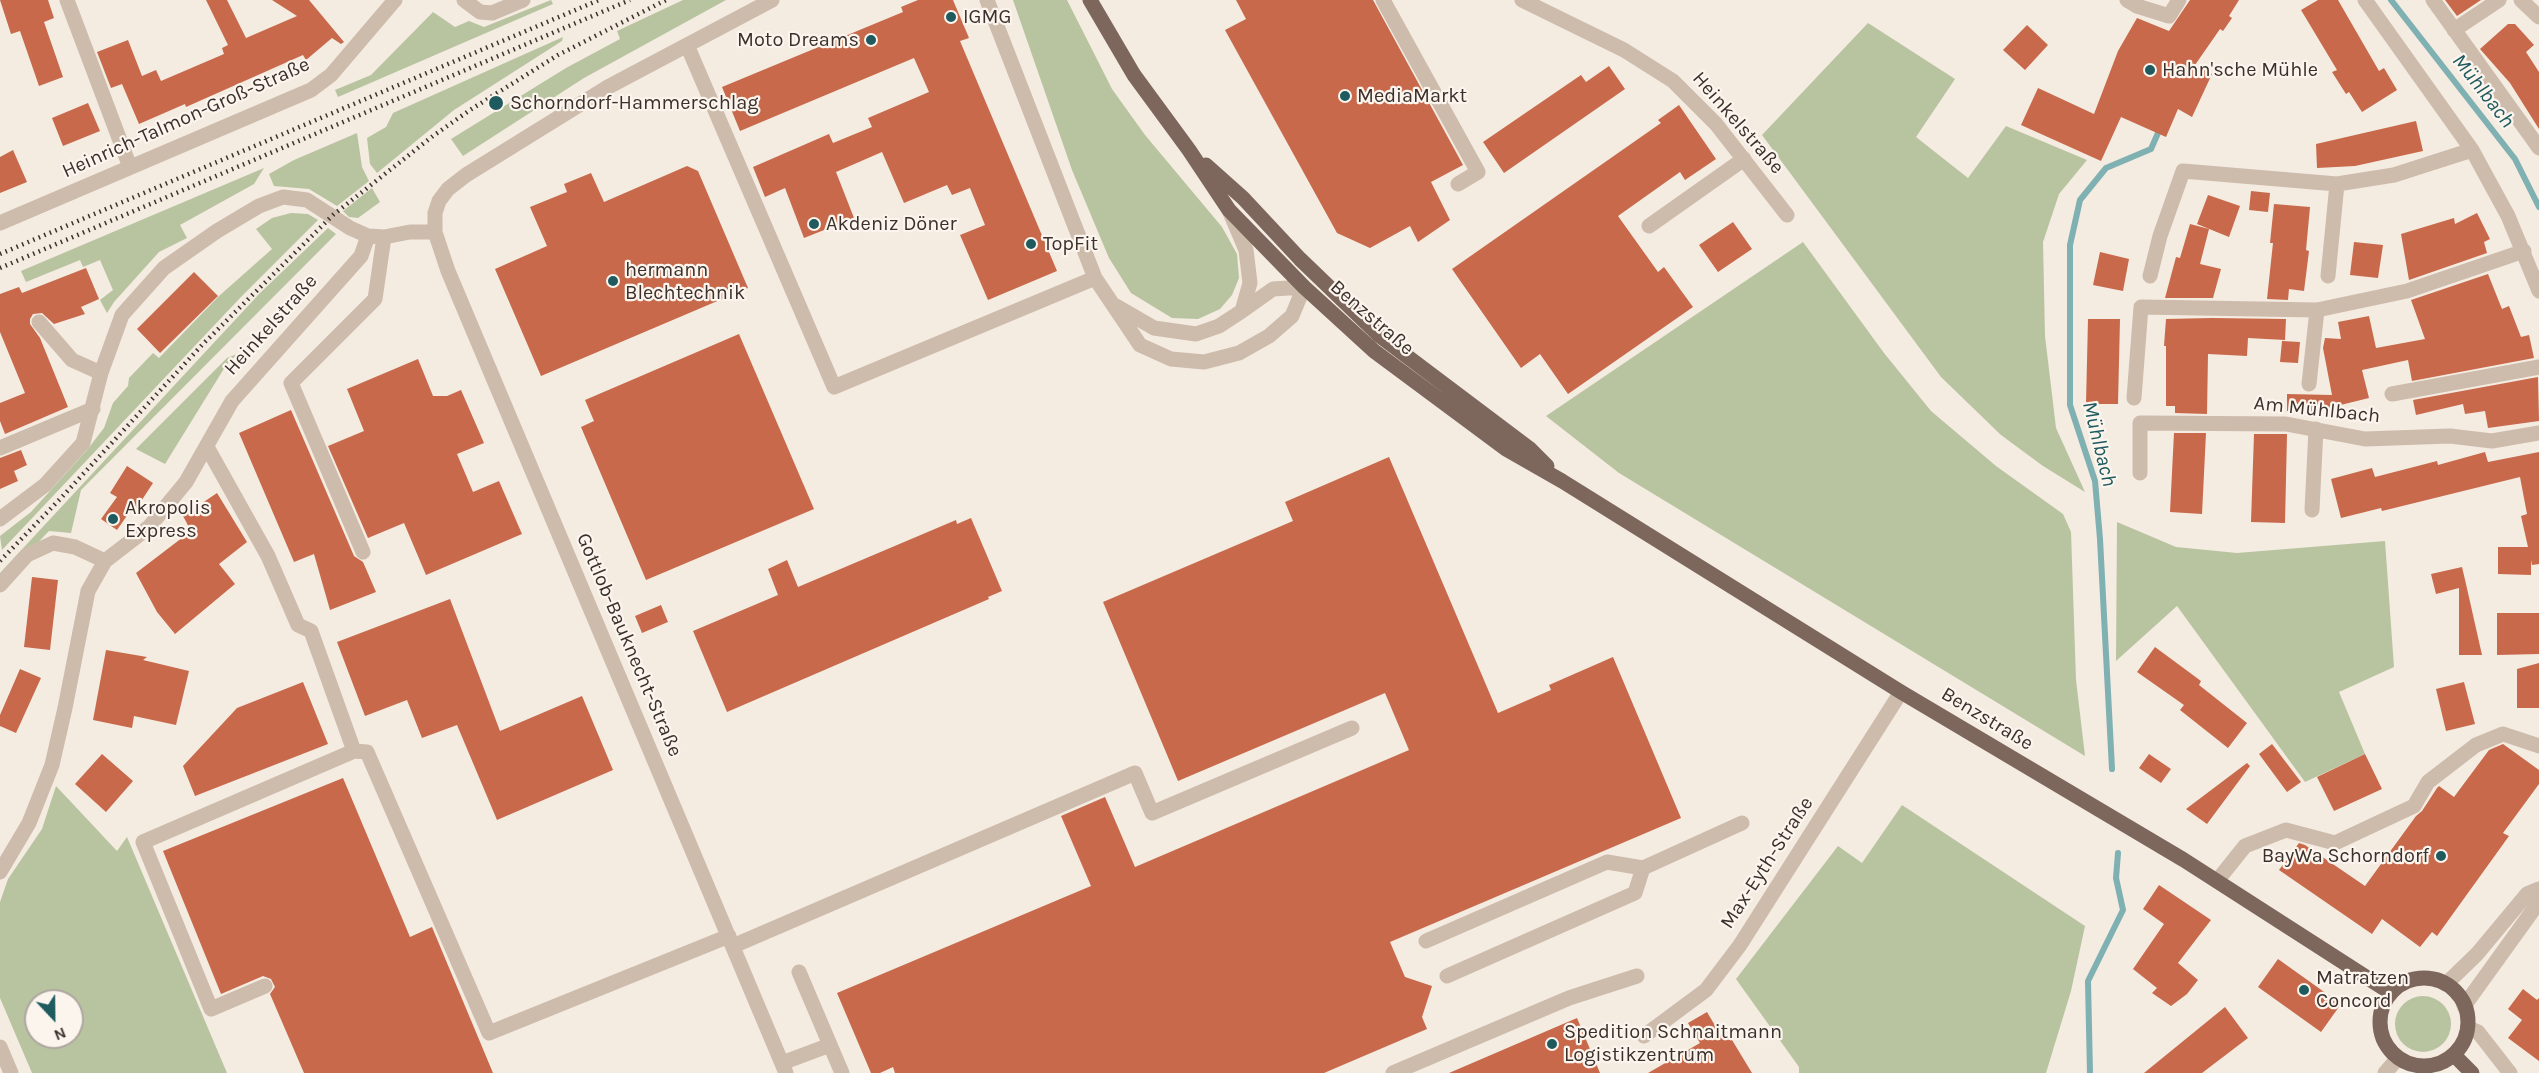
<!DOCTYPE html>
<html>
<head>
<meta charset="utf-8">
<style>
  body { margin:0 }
  #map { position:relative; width:2539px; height:1073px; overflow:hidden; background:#f4ebe1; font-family:Karla,sans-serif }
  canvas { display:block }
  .north { position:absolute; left:24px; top:989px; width:60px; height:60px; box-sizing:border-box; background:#fbf5ee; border:2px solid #aea6a0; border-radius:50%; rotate:158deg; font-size:16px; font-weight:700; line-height:24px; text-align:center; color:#3b302b }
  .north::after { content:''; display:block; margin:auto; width:21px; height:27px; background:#1f5a5e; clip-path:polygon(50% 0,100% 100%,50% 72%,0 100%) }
</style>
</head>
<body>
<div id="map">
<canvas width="2539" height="1073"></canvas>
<div class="north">N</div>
</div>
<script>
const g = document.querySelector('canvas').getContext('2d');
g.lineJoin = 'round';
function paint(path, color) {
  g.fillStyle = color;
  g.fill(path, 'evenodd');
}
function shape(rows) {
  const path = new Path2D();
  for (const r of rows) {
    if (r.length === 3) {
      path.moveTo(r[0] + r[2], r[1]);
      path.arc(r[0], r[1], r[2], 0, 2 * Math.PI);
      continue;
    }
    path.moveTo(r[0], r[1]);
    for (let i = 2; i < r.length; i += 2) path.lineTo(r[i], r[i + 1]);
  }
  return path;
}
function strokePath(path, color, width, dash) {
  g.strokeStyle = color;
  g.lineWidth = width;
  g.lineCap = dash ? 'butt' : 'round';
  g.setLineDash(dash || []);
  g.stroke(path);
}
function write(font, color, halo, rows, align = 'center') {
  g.font = font + ' Karla,sans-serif';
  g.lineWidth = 4.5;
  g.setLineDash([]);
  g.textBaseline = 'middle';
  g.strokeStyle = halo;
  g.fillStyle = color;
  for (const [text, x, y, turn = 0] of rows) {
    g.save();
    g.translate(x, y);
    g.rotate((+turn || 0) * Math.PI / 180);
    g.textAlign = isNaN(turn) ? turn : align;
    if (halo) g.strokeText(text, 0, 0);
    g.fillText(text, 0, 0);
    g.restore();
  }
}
const green = shape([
  [551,0,553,4,338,97,335,90,371,75,433,12,455,27,469,21,484,27],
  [683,0,726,0,584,78,463,156,451,139,566,68,620,39,617,31],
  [1013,0,1067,0,1112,89,1145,135,1222,227,1237,254,1239,278,1232,295,1220,309,1198,319,1172,318,1131,293,1109,258,1072,170],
  [1868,23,1955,79,1916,137,1968,178,2006,126,2087,160,2059,194,2043,242,2045,336,2056,428,2085,492,2043,466,2001,435,1941,377,1762,135],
  [563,37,562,41,454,110,377,173,370,164,367,138,386,127,393,113],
  [357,133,362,167,369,181,337,206,309,189,274,186,269,174,294,160],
  [264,168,254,184,180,225,187,238,159,252,114,302,107,313,100,300,113,290,100,260,83,267,80,260,26,282,21,271],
  [372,188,380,202,358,218,349,217,343,211],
  [291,213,308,214,318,220,240,298,2,550,0,536,31,512,87,450,104,428,113,403,128,386,129,378,153,353,159,358,219,296,272,249,256,229,272,218],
  [328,228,336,234,81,490,71,533,49,531,0,582,0,573,260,293],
  [1803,242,1884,353,1931,411,1996,466,2063,514,2071,532,2076,680,2085,756,1619,473,1546,416],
  [237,354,225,367,165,464,136,449,227,358],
  [2117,522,2176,547,2237,553,2385,541,2394,667,2339,692,2365,754,2305,782,2177,606,2116,661],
  [56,786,117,851,127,837,227,1073,32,1073,0,998,0,902,8,879,42,829],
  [36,1001,72,1001,72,1037,36,1037],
  [1902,805,2085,926,2071,991,2046,1073,1799,1073,1799,1067,1736,979,1838,846,1862,863],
  [2423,1024,28]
]);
const stream = shape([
  [2391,0,2515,159,2539,207],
  [2112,769,2100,539,2095,481,2070,405,2070,245,2080,200,2106,168,2151,149,2158,133],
  [2090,1073,2088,981,2123,910,2116,878,2118,853]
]);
const building = shape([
  [0,0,48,0,54,18,44,22,63,77,39,86,20,31,11,34],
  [206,0,227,0,246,38,297,16,272,0,309,0,344,42,341,44,332,38,306,60,303,55,186,107,185,104,139,124,122,84,111,88,97,52,128,40,142,76,156,70,161,81,224,54,222,48,228,45],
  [918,0,953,0,969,38,960,41,1057,271,988,300,960,235,985,225,970,188,952,195,947,185,904,203,882,152,836,172,854,218,804,238,785,188,765,197,753,167,829,134,833,143,872,127,868,118,929,92,914,58,740,131,722,87,903,12,901,7],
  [1236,0,1373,0,1463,165,1431,182,1450,220,1418,242,1410,226,1370,248,1337,233,1225,30,1246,19],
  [2190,0,2239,0,2229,16,2232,18,2223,31,2220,29,2195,65,2212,74,2192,117,2178,109,2166,137,2121,117,2101,161,2021,125,2038,88,2094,114,2118,51,2137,18,2169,31],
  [2318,0,2338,0,2379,71,2384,68,2397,90,2362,112,2349,92,2346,94,2332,72,2337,70,2301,10],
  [2445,0,2481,0,2457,16],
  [2508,24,2515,24,2534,45,2526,52,2539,72,2539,129,2510,83,2480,49],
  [2027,25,2048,45,2025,70,2003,50],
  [1609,66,1625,89,1504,173,1483,142,1581,75,1586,82],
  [88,103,100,131,63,146,52,118],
  [1679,105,1716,159,1685,180,1680,172,1618,216,1658,272,1664,267,1693,307,1568,394,1540,354,1521,368,1452,269,1661,123,1658,120],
  [2416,121,2423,151,2355,166,2317,168,2316,144],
  [13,150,27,182,0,193,0,157],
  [687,166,698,171,748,288,541,376,495,269,547,246,530,207,567,192,564,184,591,173,604,202],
  [2251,191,2270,193,2268,212,2249,210],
  [2208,195,2240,206,2229,237,2197,224],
  [2274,204,2310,207,2306,250,2309,251,2304,291,2289,289,2288,300,2267,299,2273,243,2270,243],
  [2477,213,2490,239,2484,242,2487,253,2409,280,2401,234,2454,218,2455,224],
  [1733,222,1752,249,1718,272,1699,245],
  [2190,224,2209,229,2200,264,2221,269,2213,298,2165,298,2176,257,2180,258],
  [2354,242,2383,245,2378,278,2350,275],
  [2100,252,2129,259,2123,291,2093,285],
  [86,268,99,299,81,307,85,314,54,324,42,313,33,314,30,319,30,324,40,338,68,407,5,434,0,421,0,403,25,393,0,332,0,294,19,287,22,293],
  [194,272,218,296,160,353,137,329],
  [2488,274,2502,309,2509,306,2521,337,2529,335,2534,358,2412,381,2408,360,2362,370,2369,398,2312,412,2287,411,2287,394,2332,395,2323,348,2325,338,2341,339,2338,322,2369,316,2376,348,2425,339,2411,300],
  [2212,318,2286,319,2285,340,2248,338,2247,356,2208,354,2207,414,2175,413,2175,406,2166,406,2166,346,2164,346,2166,319],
  [2088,319,2120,319,2118,404,2086,404],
  [739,334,814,509,646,580,581,427,594,421,585,400],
  [2282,341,2300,342,2298,363,2280,362],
  [418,359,433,396,447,396,461,390,484,443,457,454,473,492,499,481,522,534,426,575,404,523,368,538,328,446,364,431,347,389],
  [2538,377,2539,421,2488,428,2485,411,2465,414,2463,404,2416,415,2413,400],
  [291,410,354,556,363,562,376,592,330,610,314,554,294,562,239,433],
  [2174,433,2206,433,2202,514,2170,512],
  [2254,434,2287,434,2285,523,2251,522],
  [21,450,27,465,14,471,18,481,0,489,0,458],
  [2485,452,2488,462,2539,452,2539,564,2532,565,2531,560,2531,575,2498,574,2498,547,2528,547,2521,516,2527,514,2520,477,2382,511,2381,508,2341,518,2331,479,2372,468,2375,477,2437,461,2438,465],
  [1389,457,1498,713,1551,690,1549,685,1613,657,1681,818,1390,942,1405,977,1432,986,1422,1017,1427,1029,1324,1073,895,1073,893,1067,880,1073,871,1073,837,993,1091,886,1061,816,1105,797,1135,867,1409,750,1385,693,1178,781,1103,602,1293,521,1285,502],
  [127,466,153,483,136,509,133,507,117,530,101,519,117,497,110,493],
  [217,493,247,542,219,564,235,584,175,634,157,612,136,573,191,531,183,516],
  [971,518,1002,591,988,597,989,599,727,712,693,631,778,595,768,569,787,560,798,587,956,520,957,524],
  [2462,567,2466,584,2482,655,2459,655,2459,588,2436,594,2431,574],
  [32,577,58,580,50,650,24,647],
  [450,599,500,731,582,696,613,770,497,820,457,725,422,738,407,700,365,716,337,642],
  [661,605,668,622,642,633,635,616],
  [2497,613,2539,613,2539,654,2497,655],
  [2155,647,2201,681,2199,685,2247,723,2228,748,2180,710,2184,705,2137,672],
  [106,650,147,657,143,660,189,671,176,725,134,716,132,728,93,720],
  [2539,663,2539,708,2517,708,2517,669],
  [20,669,41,678,16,733,0,726,0,715],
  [303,682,328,744,195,796,183,766,237,708],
  [2464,682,2475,724,2446,731,2436,689],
  [2272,744,2301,782,2287,792,2259,754],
  [2503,744,2539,770,2539,784,2503,833,2509,836,2437,936,2432,932,2420,947,2382,919,2372,934,2279,870,2299,843,2305,845,2365,886,2416,816,2422,811,2437,788,2439,786,2454,797,2489,750],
  [102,754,133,781,106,812,75,784],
  [2149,754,2171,769,2161,783,2139,768],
  [2365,754,2382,789,2334,811,2317,777],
  [2247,763,2250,766,2207,824,2186,809],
  [343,778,410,937,432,927,493,1073,304,1073,270,994,275,987,271,979,263,976,221,994,163,851],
  [2159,885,2211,920,2178,963,2198,980,2187,994,2171,1006,2152,993,2157,988,2133,969,2164,924,2143,909],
  [2278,959,2341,1004,2321,1032,2258,987],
  [2523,989,2537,1000,2539,998,2539,1061,2508,1038,2522,1020,2508,1009],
  [2225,1007,2248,1038,2202,1073,2144,1073],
  [1707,1012,1723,1039,1729,1035,1752,1073,1648,1073,1700,1043,1688,1023],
  [1577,1018,1600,1073,1449,1073]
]);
const minor = shape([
  [67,0,130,167],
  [464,0,480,12,492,13,523,0],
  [772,0,608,87,466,175,448,189,439,201,435,213,435,232,448,271,786,1073],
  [987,0,1095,278,1140,345,1171,359,1204,362,1239,353,1269,336,1292,316,1304,287,1273,289,1242,311],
  [1383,0,1478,172,1458,184],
  [1522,0,1624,50,1673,81,1716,124,1787,215],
  [2127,0,2137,6,2169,16,2179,0],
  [2365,0,2472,150,2508,216,2539,291],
  [2433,0,2539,148],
  [2521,0,2539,17],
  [2454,30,2499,0],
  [687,45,834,387,1095,278],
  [0,223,311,90,331,75,395,0],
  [1649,226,1744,159],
  [2150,276,2160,236,2183,171,2337,184,2394,175,2472,150],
  [2328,276,2337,184],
  [1116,306,1154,328,1196,334,1219,326,1242,311,1250,283,1246,250,1229,210],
  [39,322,72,360,101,373],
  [2309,384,2317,310],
  [2392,394,2539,367],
  [2134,398,2141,307,2317,310,2407,291,2524,251],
  [207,447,268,556,298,625,311,631,354,751,367,752,489,1033,729,936],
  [0,448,93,409],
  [2140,473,2140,423,2286,424,2365,439,2450,436,2492,441,2539,433],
  [2312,510,2316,429],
  [0,519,45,485,83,443,101,373,122,315,164,268,217,231,259,206,283,197,307,200,350,228,368,236,384,237,410,232,435,232],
  [363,552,291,383,375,299,384,237],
  [0,585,27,555,53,543,75,547,105,561],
  [0,872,29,823,52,765,65,708,88,591,105,561,149,527,186,482,232,401,361,256,368,236],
  [2217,881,2245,846,2286,830,2335,843,2414,806,2428,782,2476,745,2503,734,2539,746],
  [1426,941,1607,862,1643,868],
  [733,946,1135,773,1152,813,1352,728],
  [799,972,842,1073],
  [1447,976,1635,893,1643,868,1742,823],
  [2446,984,2477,954,2527,894,2539,889],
  [265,986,211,1009,143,842,354,751],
  [2464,1006,2539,902],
  [2468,1028,2478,1032,2510,1073],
  [1644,1036,1706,990,1740,945,1901,692],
  [0,1047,11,1073],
  [782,1063,830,1045],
  [1393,1073,1569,998,1637,976],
  [2385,1073,2398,1058]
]);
const major = shape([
  [1090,0,1134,75,1189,150,1229,210,1304,287,1374,351,1506,449,1562,481,1901,692,2184,860,2391,993],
  [1206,165,1243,198,1300,259,1380,336,1530,449,1547,466],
  [2424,1022,44],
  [2454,1055,2472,1073]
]);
const rail = shape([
  [0,254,599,0],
  [0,268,630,0],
  [0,561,61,498,202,345,333,215,433,136,470,110,558,55,666,0]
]);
const markers = [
  [951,17,6,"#1f5a5e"],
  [871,40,6,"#1f5a5e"],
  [2150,70,6,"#1f5a5e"],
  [1345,96,6,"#1f5a5e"],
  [496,103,8,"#1f5a5e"],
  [814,224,6,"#1f5a5e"],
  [1031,244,6,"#1f5a5e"],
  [613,281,6,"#1f5a5e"],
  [113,519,6,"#1f5a5e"],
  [2441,856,6,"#1f5a5e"],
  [2304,990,6,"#1f5a5e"],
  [1552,1044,6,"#1f5a5e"]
];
const poiNames = [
  ["IGMG",963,17],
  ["Moto Dreams",859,40,"right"],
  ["Hahn'sche Mühle",2162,70],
  ["MediaMarkt",1357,96],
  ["Schorndorf-Hammerschlag",510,103],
  ["Akdeniz Döner",826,224],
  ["TopFit",1043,244],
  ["hermann",625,270],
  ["Blechtechnik",625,293],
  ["Akropolis",125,508],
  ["Express",125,531],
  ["BayWa Schorndorf",2429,856,"right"],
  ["Matratzen",2316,978],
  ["Concord",2316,1001],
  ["Spedition Schnaitmann",1564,1032],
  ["Logistikzentrum",1564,1055]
];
const streetNames = [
  ["Heinrich-Talmon-Groß-Straße",186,118,-24],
  ["Heinkelstraße",1738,123,49],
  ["Benzstraße",1372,318,41],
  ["Heinkelstraße",271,325,-48],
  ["Am Mühlbach",2317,410,6],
  ["Gottlob-Bauknecht-Straße",629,645,67],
  ["Benzstraße",1987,719,31],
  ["Max-Eyth-Straße",1767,863,-57]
];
const waterNames = [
  ["Mühlbach",2483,91,52],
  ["Mühlbach",2099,444,76]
];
paint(green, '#b8c4a0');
strokePath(stream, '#7fb0b2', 6);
paint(building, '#c8694b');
strokePath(minor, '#cdbbac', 15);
strokePath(major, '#7d675c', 15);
strokePath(rail, '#3b302b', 4.5, [1.5, 4.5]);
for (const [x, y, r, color] of markers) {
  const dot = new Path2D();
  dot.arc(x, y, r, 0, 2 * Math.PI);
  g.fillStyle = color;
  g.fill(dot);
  strokePath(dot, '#fbf5ee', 2);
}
write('20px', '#3b302b', '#fbf5ee', poiNames, 'left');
write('20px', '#3b302b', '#fbf5ee', streetNames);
write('italic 21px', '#1f5a5e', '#fbf5ee', waterNames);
</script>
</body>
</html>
